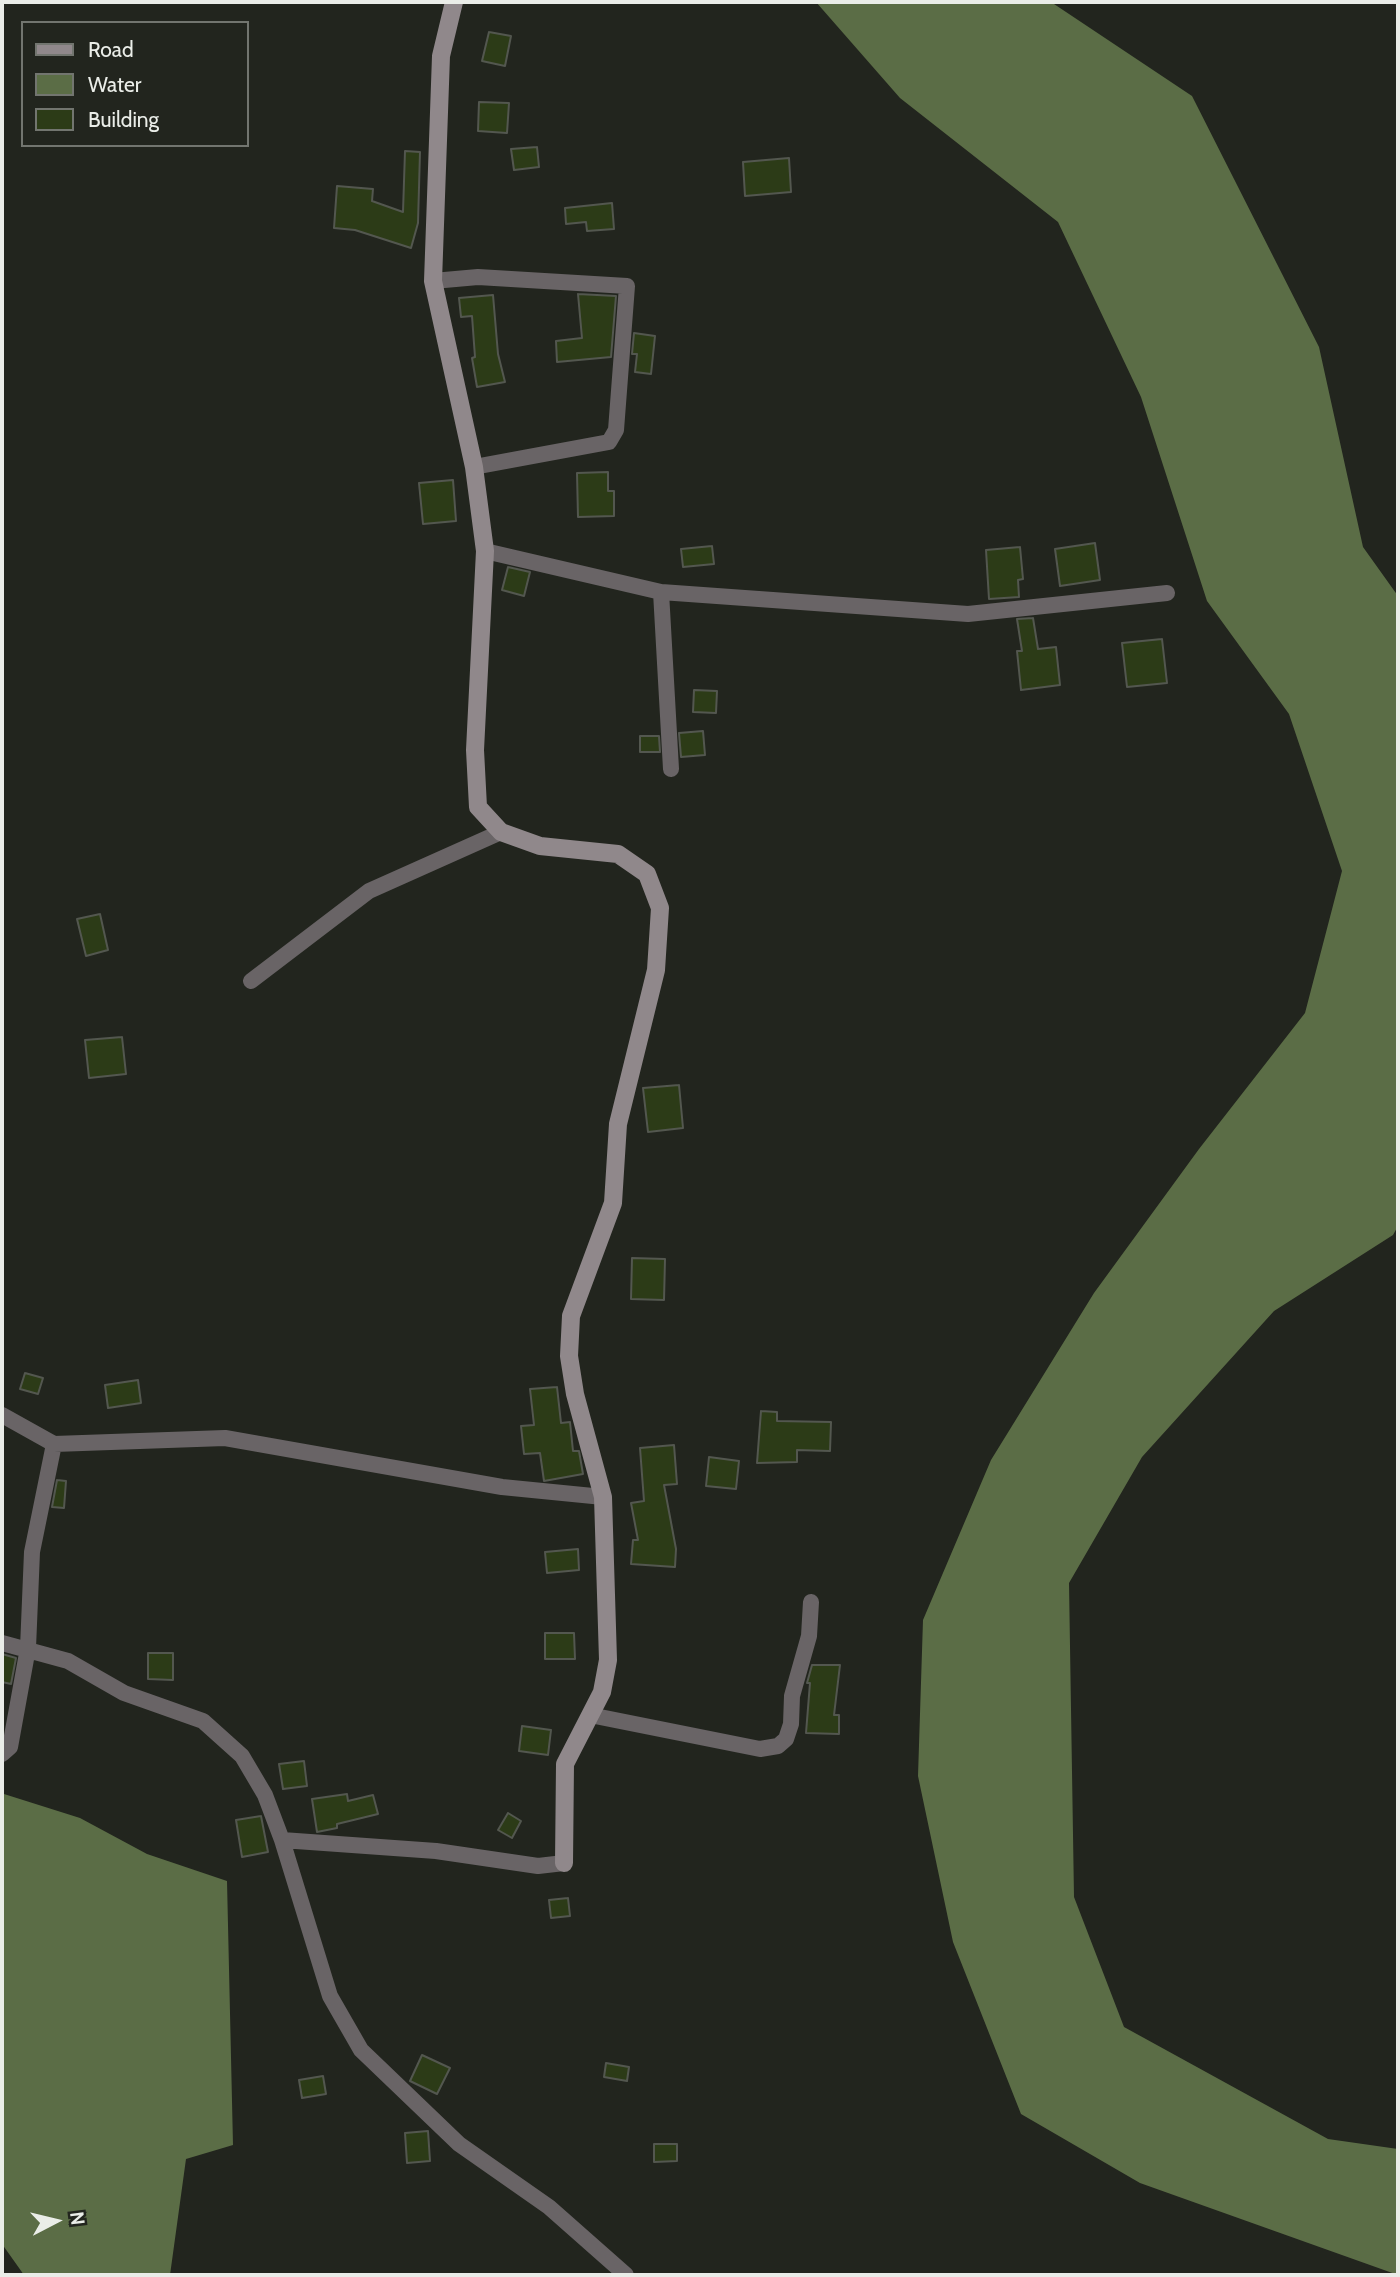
<!DOCTYPE html>
<html>
<head>
<meta charset="utf-8">
<style>
  body { margin:0 }
  #map { position:relative; width:1400px; height:2277px; overflow:hidden; background:#22251e; font-family:Cabin,sans-serif }
  canvas { display:block }
  .frame { position:absolute; inset:0; border:4px solid #eaede8; pointer-events:none }
  .legend { position:absolute; left:21px; top:21px; width:228px; height:126px; box-sizing:border-box; background:#22251e; border:2px solid #72756f; margin:0; padding:9px 12px; list-style:none; font-size:21px; color:#eaede8 }
  .legend li { display:flex; align-items:center; gap:14px; height:35px }
  .legend b { width:35px; border:2px solid #72756f }
  .north { position:absolute; left:21px; top:2186px; width:70px; height:70px; -webkit-text-stroke:5px #22251e; paint-order:stroke; rotate:83deg; font-size:19px; font-weight:700; line-height:28px; text-align:center; color:#eaede8 }
  .north::after { content:''; display:block; margin:auto; width:24px; height:32px; background:#eaede8; clip-path:polygon(50% 0,100% 100%,50% 72%,0 100%) }
</style>
</head>
<body>
<div id="map">
<canvas width="1400" height="2277"></canvas>
<div class="frame"></div>
<ul class="legend">
<li><b style="height:9px;background:#90888b"></b>Road</li>
<li><b style="height:19px;background:#5b6d46"></b>Water</li>
<li><b style="height:19px;background:#2c3b17"></b>Building</li>
</ul>
<div class="north">N</div>
</div>
<script>
const g = document.querySelector('canvas').getContext('2d');
g.lineJoin = 'round';
function paint(path, color) {
  g.fillStyle = color;
  g.fill(path, 'evenodd');
}
function shape(rows) {
  const path = new Path2D();
  for (const r of rows) {
    path.moveTo(r[0], r[1]);
    for (let i = 2; i < r.length; i += 2) path.lineTo(r[i], r[i + 1]);
  }
  return path;
}
function strokePath(path, color, width, dash) {
  g.strokeStyle = color;
  g.lineWidth = width;
  g.lineCap = dash ? 'butt' : 'round';
  g.setLineDash(dash || []);
  g.stroke(path);
}
const water = shape([
  [816,2,1051,2,1192,96,1319,347,1363,547,1398,596,1398,1226,1393,1235,1274,1311,1142,1457,1069,1583,1074,1897,1124,2027,1328,2139,1398,2149,1398,2275,1140,2183,1021,2114,953,1942,918,1776,923,1620,991,1460,1094,1293,1199,1149,1305,1013,1342,871,1289,714,1207,601,1141,397,1058,222,900,98],
  [4,1794,80,1818,147,1854,227,1881,233,2145,186,2159,170,2275,24,2275,2,2244]
]);
const building = shape([
  [489,32,511,36,505,66,482,61,489,32],
  [479,102,509,103,507,133,478,131,479,102],
  [537,147,539,167,514,170,511,149,537,147],
  [405,151,420,152,418,223,411,248,355,230,334,228,337,186,373,189,372,201,403,212,405,151],
  [789,158,791,192,745,196,743,162,789,158],
  [612,203,614,229,587,231,586,222,566,224,565,208,612,203],
  [578,294,616,296,611,357,557,362,556,341,582,338,578,294],
  [493,295,498,354,505,382,477,387,472,358,475,357,472,316,461,317,459,298,493,295],
  [634,333,655,336,651,374,635,372,637,354,632,354,634,333],
  [608,472,608,491,614,491,614,516,578,517,577,473,608,472],
  [453,480,456,521,423,524,419,483,453,480],
  [1095,543,1100,580,1060,586,1055,549,1095,543],
  [712,546,714,564,683,567,681,549,712,546],
  [1020,547,1023,579,1018,580,1019,597,989,599,986,550,1020,547],
  [508,567,530,572,524,596,502,590,508,567],
  [1033,618,1038,649,1056,647,1060,685,1021,690,1017,651,1022,651,1017,619,1033,618],
  [1162,639,1167,683,1127,687,1122,643,1162,639],
  [694,690,717,691,716,713,693,712,694,690],
  [703,731,705,755,681,757,679,733,703,731],
  [640,736,659,736,660,752,640,752,640,736],
  [100,914,108,950,86,956,77,919,100,914],
  [122,1037,126,1074,89,1078,85,1040,122,1037],
  [679,1085,683,1128,648,1132,643,1088,679,1085],
  [632,1258,665,1259,664,1300,631,1299,632,1258],
  [25,1373,43,1378,38,1394,20,1389,25,1373],
  [138,1380,141,1403,108,1408,105,1385,138,1380],
  [557,1387,561,1423,570,1422,573,1451,579,1451,583,1474,544,1481,540,1453,524,1454,521,1426,534,1425,530,1389,557,1387],
  [761,1411,777,1412,777,1421,831,1422,830,1451,797,1450,797,1462,757,1463,761,1411],
  [674,1445,677,1484,664,1485,676,1549,675,1567,631,1564,633,1540,638,1540,631,1503,644,1501,640,1448,674,1445],
  [709,1457,739,1461,736,1489,706,1486,709,1457],
  [57,1480,66,1481,64,1508,52,1507,57,1480],
  [578,1549,579,1570,547,1573,545,1552,578,1549],
  [545,1633,574,1633,575,1659,545,1659,545,1633],
  [148,1653,173,1653,173,1680,148,1679,148,1653],
  [2,1654,16,1658,11,1684,2,1682,2,1654],
  [812,1665,840,1665,834,1715,839,1715,839,1734,806,1733,810,1683,807,1683,812,1665],
  [522,1726,551,1730,548,1755,519,1751,522,1726],
  [304,1761,307,1786,283,1789,279,1764,304,1761],
  [347,1794,348,1801,373,1795,378,1814,337,1824,337,1828,317,1832,312,1799,347,1794],
  [508,1813,521,1821,512,1838,498,1830,508,1813],
  [261,1816,268,1852,242,1857,236,1820,261,1816],
  [568,1898,570,1916,551,1918,549,1900,568,1898],
  [422,2055,450,2068,437,2094,410,2081,422,2055],
  [606,2063,629,2067,627,2081,604,2077,606,2063],
  [323,2076,326,2094,302,2098,299,2080,323,2076],
  [428,2131,430,2161,407,2163,405,2133,428,2131],
  [654,2144,677,2144,677,2161,654,2162,654,2144]
]);
const street = shape([
  [433,281,478,277,627,286,616,430,609,442,474,467],
  [485,551,661,592,968,614,1167,593],
  [661,592,671,769],
  [251,981,369,891,501,832],
  [2,1415,54,1444,225,1438,502,1487,603,1497],
  [2,1643,68,1661,124,1693,203,1721,242,1756,265,1795,282,1840,330,1996,361,2050,459,2144,549,2207,626,2275],
  [590,1715,760,1749,778,1746,786,1739,791,1724,792,1696,809,1636,811,1602],
  [2,1754,10,1747,28,1648,32,1552,54,1444],
  [282,1840,436,1851,538,1866,564,1863]
]);
const secondary = shape([
  [454,2,441,56,433,281,474,467,485,551,475,750,478,807,501,832,540,846,618,854,647,874,660,908,656,970,618,1124,613,1203,571,1316,569,1356,575,1394,603,1497,608,1660,602,1692,565,1764,564,1863]
]);
paint(water, '#5b6d46');
paint(building, '#2c3b17');
strokePath(building, '#53574f', 2);
strokePath(street, '#696466', 16);
strokePath(secondary, '#90888b', 18);
</script>
</body>
</html>
